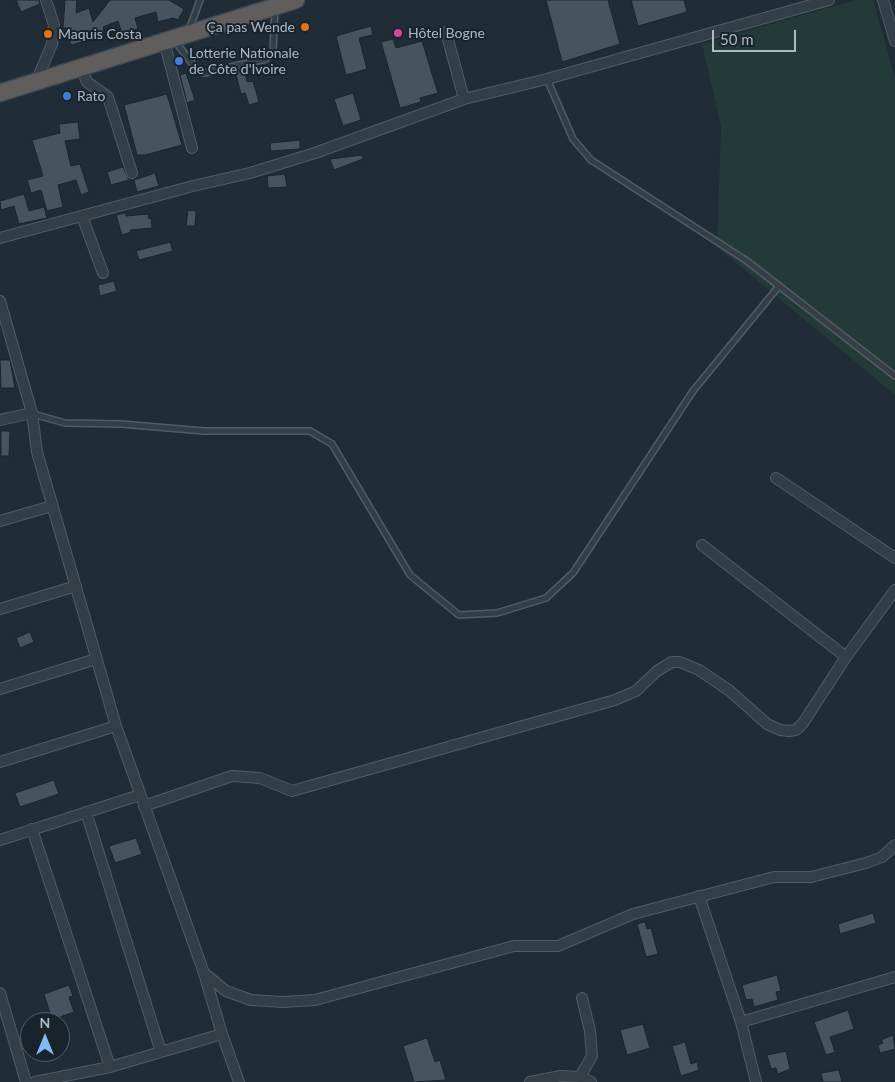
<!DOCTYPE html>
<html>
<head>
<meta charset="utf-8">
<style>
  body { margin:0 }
  #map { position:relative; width:895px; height:1082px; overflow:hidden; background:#202c36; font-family:Lato,sans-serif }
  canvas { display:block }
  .north { position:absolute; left:20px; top:1012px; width:50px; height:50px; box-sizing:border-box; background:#19232b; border:1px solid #555f68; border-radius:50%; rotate:0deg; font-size:14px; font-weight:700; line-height:20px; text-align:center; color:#aeb9c4 }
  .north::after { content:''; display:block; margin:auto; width:18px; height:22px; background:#81bbf6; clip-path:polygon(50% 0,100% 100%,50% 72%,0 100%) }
  .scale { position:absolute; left:712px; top:30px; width:84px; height:22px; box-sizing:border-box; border:2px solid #aeb9c4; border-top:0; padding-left:6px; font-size:15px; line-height:18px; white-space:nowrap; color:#aeb9c4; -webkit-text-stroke:4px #19232b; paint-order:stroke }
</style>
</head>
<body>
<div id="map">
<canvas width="895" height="1082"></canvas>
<div class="north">N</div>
<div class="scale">50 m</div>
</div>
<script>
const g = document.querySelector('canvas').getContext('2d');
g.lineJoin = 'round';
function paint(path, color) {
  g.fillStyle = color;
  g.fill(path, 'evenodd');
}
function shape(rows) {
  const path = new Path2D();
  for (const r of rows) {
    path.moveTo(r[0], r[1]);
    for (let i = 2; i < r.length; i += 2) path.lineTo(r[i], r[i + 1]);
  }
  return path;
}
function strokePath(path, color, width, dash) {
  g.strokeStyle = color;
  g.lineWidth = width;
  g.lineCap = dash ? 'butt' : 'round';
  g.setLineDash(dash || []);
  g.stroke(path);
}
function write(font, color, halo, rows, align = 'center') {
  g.font = font + ' Lato,sans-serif';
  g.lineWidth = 4;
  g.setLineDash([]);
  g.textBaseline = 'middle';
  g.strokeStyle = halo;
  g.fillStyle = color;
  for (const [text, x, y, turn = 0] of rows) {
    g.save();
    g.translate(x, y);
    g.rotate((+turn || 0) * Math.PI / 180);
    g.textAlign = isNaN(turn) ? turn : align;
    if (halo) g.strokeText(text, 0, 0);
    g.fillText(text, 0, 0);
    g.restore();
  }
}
const green = shape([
  [855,0,873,0,895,78,895,395,717,247,721,126,702,44]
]);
const building = shape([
  [16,0,39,0,40,4,21,12,16,0],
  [65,0,77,0,76,13,89,8,93,22,110,0,169,0,184,9,178,20,173,18,158,22,156,12,135,18,138,29,122,34,118,21,103,27,105,36,71,45,67,28,63,28,65,0],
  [546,0,608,0,620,44,562,62,546,0],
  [631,0,684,0,687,12,638,26,631,0],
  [371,26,373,35,359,38,367,69,346,75,336,36,371,26],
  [393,39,396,48,422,41,438,93,420,98,421,102,400,108,381,42,393,39],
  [244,69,247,82,253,81,259,102,249,105,245,93,241,94,235,71,244,69],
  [186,73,195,100,187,103,180,75,186,73],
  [353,93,361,120,343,126,334,99,353,93],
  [167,94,182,145,145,155,137,155,124,105,167,94],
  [78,122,80,139,65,141,71,166,80,164,89,192,81,195,76,180,58,185,63,207,47,211,41,190,31,193,27,180,43,176,32,140,60,133,59,124,78,122],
  [300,140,300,149,271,151,270,143,300,140],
  [362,155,363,159,334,170,330,159,362,155],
  [123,167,129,180,111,185,107,172,123,167],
  [155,173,159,186,137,192,134,180,155,173],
  [285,174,287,187,268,188,267,176,285,174],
  [24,194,29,211,44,207,47,218,19,224,14,206,1,210,0,201,24,194],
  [188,210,196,211,195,226,186,226,188,210],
  [126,213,126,216,148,214,149,219,151,218,152,228,130,230,131,232,122,235,116,215,126,213],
  [170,242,173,251,139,260,136,251,170,242],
  [114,281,117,291,100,296,98,285,114,281],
  [0,360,10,360,15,388,1,388,0,360],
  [1,431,10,431,9,456,1,456,1,431],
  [30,632,34,642,20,648,16,638,30,632],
  [54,780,59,794,20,807,15,793,54,780],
  [136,838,142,854,115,863,109,846,136,838],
  [873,913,876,923,840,934,838,924,873,913],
  [645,922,647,929,651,928,658,954,646,957,637,924,645,922],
  [777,975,781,991,776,992,778,1000,754,1007,752,999,746,1000,742,985,777,975],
  [69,985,73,996,69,997,74,1012,52,1020,44,994,69,985],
  [848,1010,854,1029,830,1037,835,1052,826,1055,814,1022,848,1010],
  [643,1024,650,1048,627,1055,620,1030,643,1024],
  [893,1035,895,1049,880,1053,878,1045,883,1043,881,1040,893,1035],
  [427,1038,435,1062,440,1060,446,1080,414,1082,403,1046,427,1038],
  [685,1042,691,1064,697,1062,699,1070,681,1076,672,1046,685,1042],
  [786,1051,790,1069,778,1074,776,1068,771,1069,767,1055,786,1051],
  [839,1070,842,1082,823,1082,821,1073,839,1070]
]);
const service = shape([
  [189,30,200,0],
  [175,41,198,71,204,73,266,59,273,51,275,9],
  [547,79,573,139,591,160,747,261,895,376],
  [33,414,65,423,121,424,204,431,310,431,332,444,410,575,459,615,497,613,546,598,573,573,693,391,779,286]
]);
const minor = shape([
  [883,0,895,41],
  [446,32,464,99],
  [164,41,192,148],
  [81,67,87,82,108,97,132,173],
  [36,82,52,44,54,25,46,0],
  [82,216,103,273],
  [0,238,193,186,250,173,315,153,464,99,547,79,829,0],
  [0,301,32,413,37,452,116,726,204,973,222,1034,239,1082],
  [0,420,32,413],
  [776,478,895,558],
  [0,521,52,506],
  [702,545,846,657],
  [0,609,76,586],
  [0,689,96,659],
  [0,762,116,726],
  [144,806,232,776,260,778,292,791,615,700,636,691,657,671,672,662,680,662,699,670,730,691,767,724,780,730,789,731,796,730,803,723,846,657,895,590],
  [86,812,161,1052],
  [32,829,110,1067],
  [0,840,140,795],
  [699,896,741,1022,756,1082],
  [204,973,226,991,251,1000,283,1002,315,1000,514,946,558,946,633,914,774,877,811,877,866,863,882,857,895,845],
  [0,993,26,1082],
  [741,1022,895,977],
  [580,1077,592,1056,590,1031,582,998],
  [35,1082,110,1067,222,1034],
  [530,1082,561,1076,580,1077,591,1082]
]);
const trunk = shape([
  [0,93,296,0]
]);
const markers = [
  [305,27,5,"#e8710a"],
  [398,33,5,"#d1479c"],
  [48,34,5,"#e8710a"],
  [179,61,5,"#3f7fe0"],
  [67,96,5,"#3f7fe0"]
];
const poiNames = [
  ["Ça pas Wende",295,27,"right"],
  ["Hôtel Bogne",408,33],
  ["Maquis Costa",58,34],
  ["Lotterie Nationale",189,53],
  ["de Côte d'Ivoire",189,69],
  ["Rato",77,96]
];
paint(green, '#233a39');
paint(building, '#465460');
strokePath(building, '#1b252e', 1);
strokePath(service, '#515c65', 8);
strokePath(minor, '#515c65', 12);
strokePath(trunk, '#3e4952', 19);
strokePath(service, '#343e47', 5);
strokePath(minor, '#343e47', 10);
strokePath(trunk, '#5f5e5c', 16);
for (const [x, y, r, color] of markers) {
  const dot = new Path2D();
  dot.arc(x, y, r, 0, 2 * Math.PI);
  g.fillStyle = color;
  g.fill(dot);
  strokePath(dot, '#19232b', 2);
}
write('14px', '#aeb9c4', '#19232b', poiNames, 'left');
</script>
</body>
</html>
